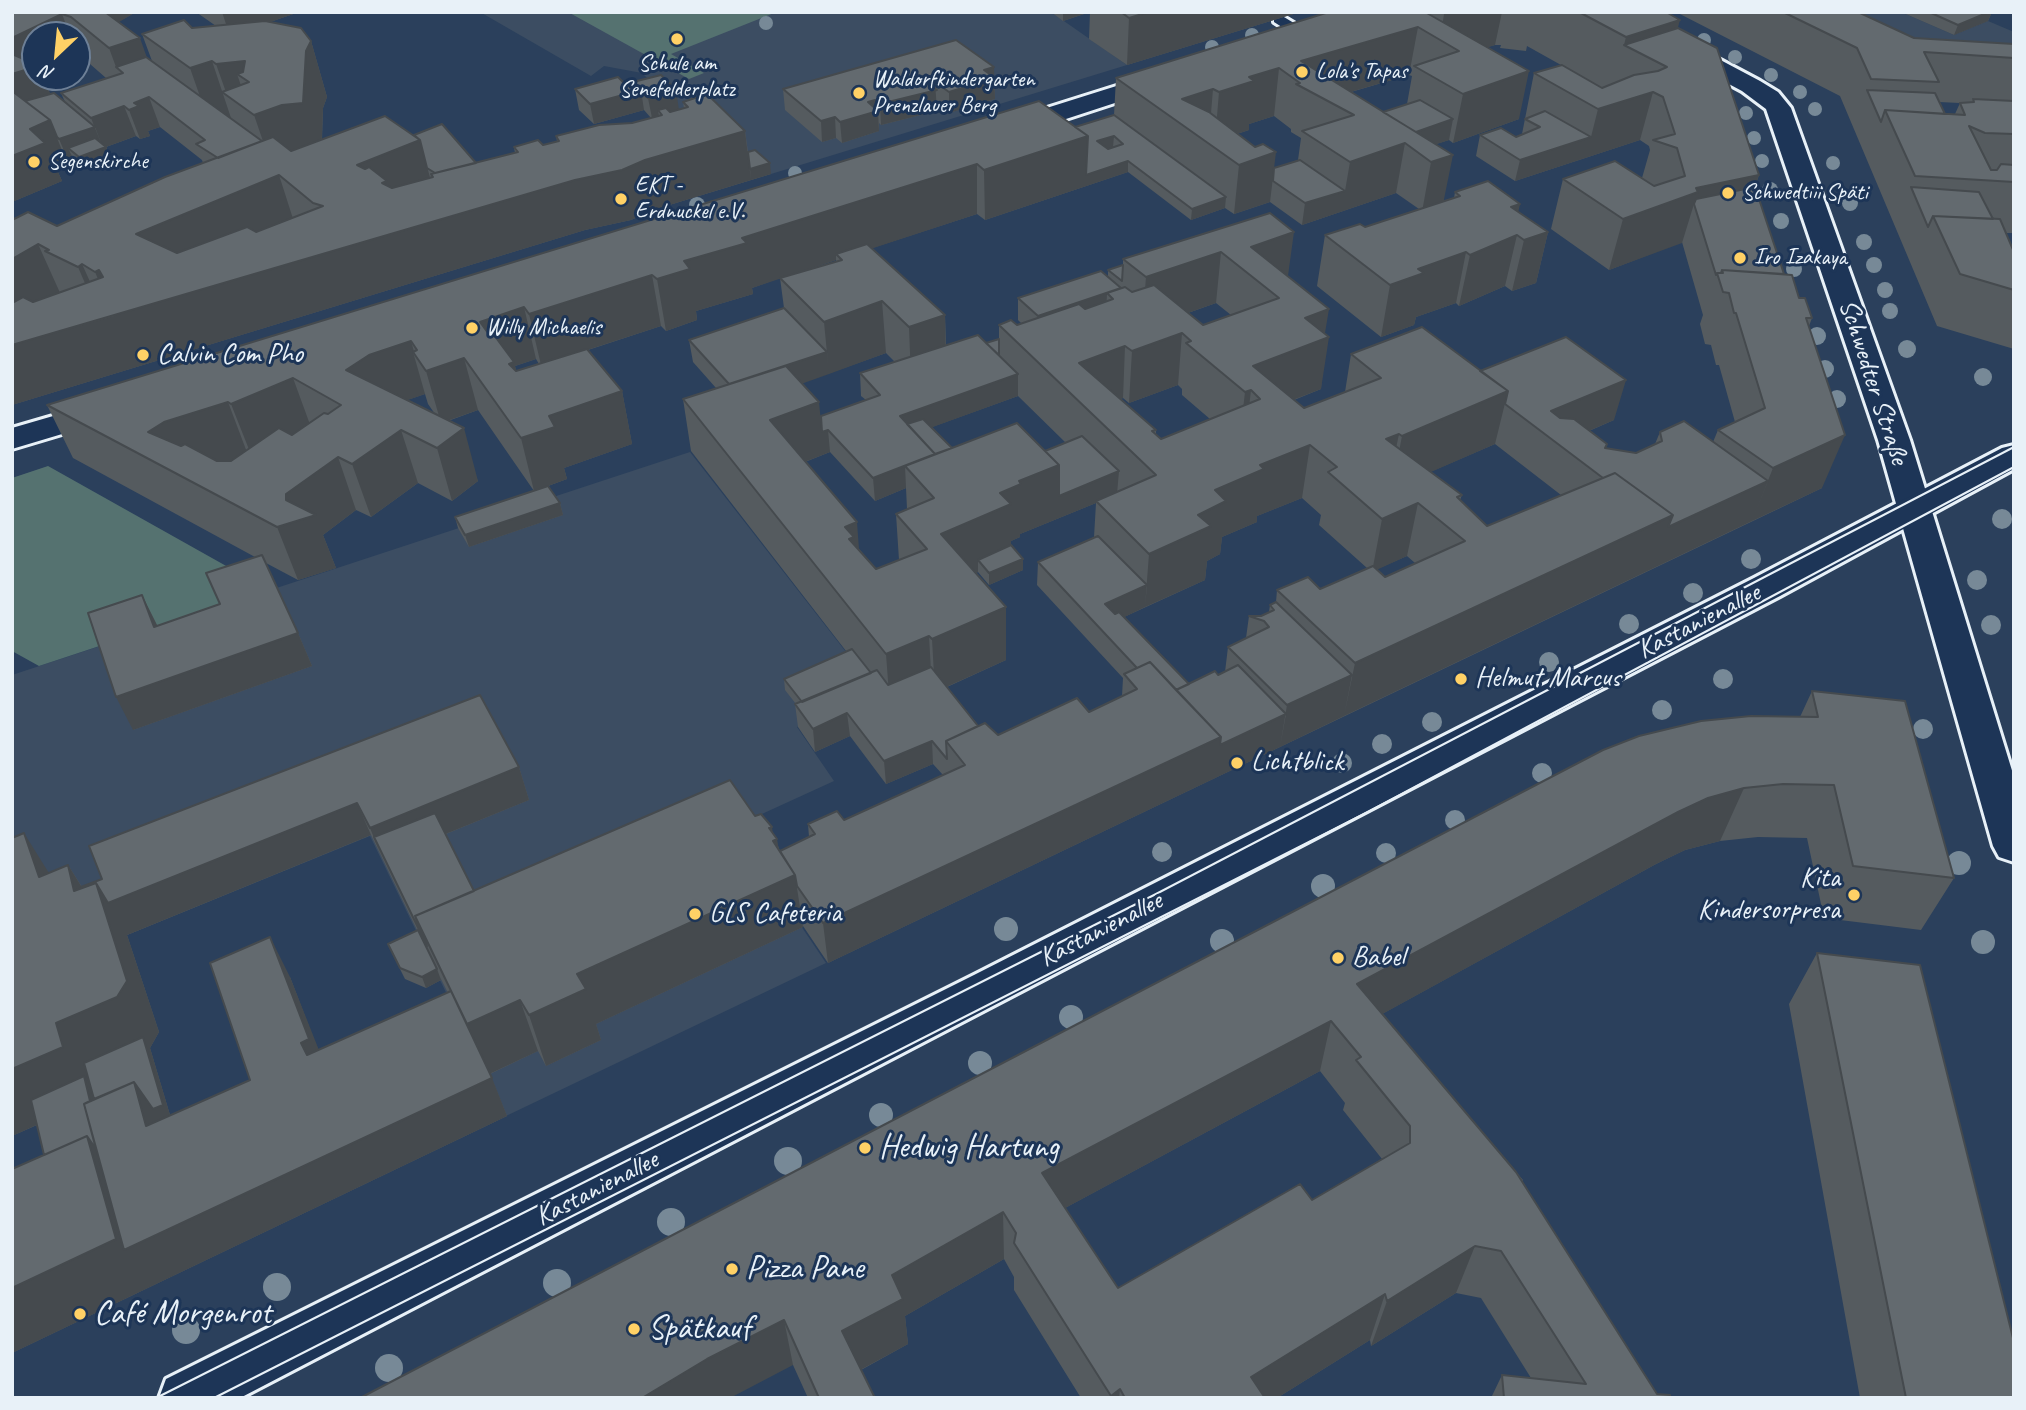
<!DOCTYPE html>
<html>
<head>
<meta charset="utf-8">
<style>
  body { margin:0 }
  #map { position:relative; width:2026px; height:1410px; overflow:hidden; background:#2b405c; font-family:Caveat,sans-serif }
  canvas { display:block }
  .frame { position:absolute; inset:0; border:14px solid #e8f1f8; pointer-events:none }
  .north { position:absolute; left:21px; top:21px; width:70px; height:70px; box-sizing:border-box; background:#1d3557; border:2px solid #6e8097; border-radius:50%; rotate:206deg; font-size:19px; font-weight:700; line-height:28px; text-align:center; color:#e8f1f8 }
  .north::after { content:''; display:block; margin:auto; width:24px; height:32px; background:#ffd166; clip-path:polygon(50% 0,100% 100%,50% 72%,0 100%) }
</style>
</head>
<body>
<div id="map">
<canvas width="2026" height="1410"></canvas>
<div class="frame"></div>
<div class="north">N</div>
</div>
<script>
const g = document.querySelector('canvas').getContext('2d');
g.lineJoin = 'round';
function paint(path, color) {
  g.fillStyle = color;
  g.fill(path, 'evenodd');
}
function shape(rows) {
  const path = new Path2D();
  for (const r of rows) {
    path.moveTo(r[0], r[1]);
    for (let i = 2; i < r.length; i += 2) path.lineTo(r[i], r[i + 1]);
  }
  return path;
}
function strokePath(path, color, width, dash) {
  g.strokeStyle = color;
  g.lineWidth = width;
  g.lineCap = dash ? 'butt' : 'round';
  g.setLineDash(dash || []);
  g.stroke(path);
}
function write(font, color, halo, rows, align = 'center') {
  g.font = font + ' Caveat,sans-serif';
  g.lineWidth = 6;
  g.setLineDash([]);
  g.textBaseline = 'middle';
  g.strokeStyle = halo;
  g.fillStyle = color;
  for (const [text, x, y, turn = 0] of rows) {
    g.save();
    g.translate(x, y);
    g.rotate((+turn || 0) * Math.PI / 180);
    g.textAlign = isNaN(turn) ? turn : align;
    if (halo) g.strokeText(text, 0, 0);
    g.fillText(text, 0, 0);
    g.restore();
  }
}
const built = shape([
  [480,12,1051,12,1127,65,771,174,757,160,737,166,642,73,604,66,591,76],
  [1851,12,1901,12,1954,35,1988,21,2014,32,2014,84],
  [690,452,878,693,797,727,834,781,740,824,785,892,780,895,826,963,506,1116,370,836,12,982,12,675]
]);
const green = shape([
  [568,12,772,12,774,13,671,54,704,73,689,79],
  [48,466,269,590,39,666,12,651,12,478]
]);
const service = shape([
  [1279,14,1312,34,1312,40,1302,40,1274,22,1274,16,1279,14]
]);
const minor = shape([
  [1599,12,1630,12,1760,81,1778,92,1791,108,1910,440,2014,777,2014,862,1999,857,1993,846,1878,440,1766,109,1742,91,1603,17,1599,12],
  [1164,71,1173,74,1177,79,1173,84,1017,135,1008,137,999,135,995,129,999,123,1164,71],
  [108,400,119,403,124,410,119,417,12,449,12,428,108,400]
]);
const tertiary = shape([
  [2014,445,2014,469,1780,596,240,1398,159,1398,166,1379,974,975,1754,578,2002,448,2014,445]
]);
const tram = shape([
  [156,1398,1156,894,2014,447],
  [214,1398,1368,812,2014,467]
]);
const trees = [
  [766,23,7],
  [1252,35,7],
  [1704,40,7],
  [1212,47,7],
  [1735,57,7],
  [1771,75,7],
  [1800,92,7],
  [1815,109,7],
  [1746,113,7],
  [1754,138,7],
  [1762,161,7],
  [1833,163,7],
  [795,173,7],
  [1770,190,8],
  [1850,203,8],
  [697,205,8],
  [1781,221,8],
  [1864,242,8],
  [1874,265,8],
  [1794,269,8],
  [1885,290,8],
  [1890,311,8],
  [1817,336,9],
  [1907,349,9],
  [1825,369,9],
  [1983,377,9],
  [1837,399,9],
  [2002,519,10],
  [1751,559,10],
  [1977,580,10],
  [1693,593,10],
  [1629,624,10],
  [1991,625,10],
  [1549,662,10],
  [1723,679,10],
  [1662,710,10],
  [1432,722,10],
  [1923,729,10],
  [1382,744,10],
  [1342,763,10],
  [1542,773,10],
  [1455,820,10],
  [1162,852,10],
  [1386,853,10],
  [1959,863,12],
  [1323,886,12],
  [1006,929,12],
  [1222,941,12],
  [1983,942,12],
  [1071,1017,12],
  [980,1063,12],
  [881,1115,12],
  [788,1161,14],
  [671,1222,14],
  [557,1283,14],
  [277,1287,14],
  [186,1330,14],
  [389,1368,14]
];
const wall = shape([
  [12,12,136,12,118,22,146,57,152,61,142,34,216,26,196,12,299,12,270,22,311,41,327,97,323,108,322,140,414,135,476,163,515,153,514,147,543,145,557,141,556,136,632,123,651,118,644,110,594,124,579,110,575,89,625,84,661,75,679,110,684,108,683,102,745,131,748,152,771,174,653,210,631,220,585,230,12,405,12,220,57,226,203,163,202,160,160,127,148,131,150,136,140,139,136,136,106,147,111,158,84,168,73,158,68,160,65,158,54,163,62,181,12,202],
  [35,35,77,35,77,63,81,61,90,64,106,78,61,93,65,102,50,94,44,79],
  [1051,12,1300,12,1127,65,1089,39,1090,12,1063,21],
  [1329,12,1666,12,1678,28,1759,175,1755,187,1784,274,1812,318,1809,326,1822,488,828,963,803,926,803,927,596,1024,601,1040,546,1066,538,1051,490,1074,507,1116,12,1353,44,1155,37,1125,12,1136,12,838,49,873,68,865,82,887,102,879,89,846,519,767,529,800,446,834,474,891,755,816,773,833,780,851,809,837,808,824,844,820,943,775,933,764,886,784,850,736,815,752,798,727,795,704,796,704,785,690,784,679,846,651,691,451,683,399,716,388,693,362,689,340,784,308,780,278,752,288,753,294,696,311,697,320,666,331,661,326,588,350,622,391,632,444,564,468,567,479,540,489,560,503,563,515,469,547,458,528,455,517,534,491,478,410,448,421,478,481,452,501,418,483,371,517,356,510,323,535,336,568,298,580,266,563,298,633,312,666,133,730,142,595,157,626,220,604,255,557,73,458,47,405,1075,127,1114,115,1116,78],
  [1495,45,1501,45,1500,48,1526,51,1527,46,1561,65,1534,73,1522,134,1516,137,1480,135,1476,156,1515,181,1640,140,1649,146,1650,150,1642,178,1563,179,1551,229,1609,270,1682,242,1703,315,1700,324,1705,344,1711,345,1716,365,1719,365,1735,422,1718,430,1713,442,1660,432,1655,444,1636,453,1606,449,1589,431,1614,420,1480,371,1351,354,1345,392,1304,408,1294,400,1321,389,1325,334,1288,277,1270,213,1123,259,1123,265,1108,270,1108,277,1018,298,1018,320,1022,324,1017,325,999,325,999,339,986,343,946,345,945,315,872,248,977,214,985,220,1128,172,1191,220,1225,208,1234,214,1270,202,1302,225,1396,193,1419,209,1365,227,1325,235,1317,286,1381,337,1414,325,1416,317,1456,303,1459,306,1505,286,1512,291,1536,283,1548,232,1518,212,1455,192,1454,198,1444,201,1436,144,1449,140,1453,143,1519,119,1487,47],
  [1409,75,1412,76,1407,104,1383,112,1351,92],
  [1274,116,1291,129,1291,132,1301,138,1298,160,1274,168,1237,134,1249,130,1249,124],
  [836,260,836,262,798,273],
  [1216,303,1231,315,1203,325,1188,313],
  [886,353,895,362,860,373,861,396,866,400,820,416,802,383],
  [536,359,539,364,516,371,515,366],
  [1178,385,1182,389,1182,395,1210,419,1161,439,1156,435,1156,430,1120,399,1123,398,1129,403],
  [425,394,428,404,435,414,407,400],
  [1018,396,1066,443,1045,451,952,448,932,427],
  [1495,444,1561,495,1487,526,1460,500,1462,495,1430,472],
  [830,452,875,501,906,488,907,509,896,514,899,560,876,569,859,549,805,462],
  [1302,498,1321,515,1319,525,1367,568,1320,589,1277,590,1276,602,1270,605,1269,612,1261,616,1249,616,1246,638,1228,647,1225,672,1218,675,1189,684,1124,617,1205,580,1207,561,1220,554,1222,537,1257,522,1257,516],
  [1096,503,1094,537,1038,562,1037,585,1123,678,1122,696,1089,712,998,735,979,726,947,687,1006,660,1006,607,976,573,978,572,989,585,1023,570,1011,545,1011,541,1020,537,1020,534],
  [1407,556,1415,563,1385,577,1377,569],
  [371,835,417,930,388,944,393,955,405,979,426,988,441,980,440,977,448,993,318,1050,290,977,250,1080,170,1115,150,1048,159,1032,127,935],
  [1676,12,1858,12,1914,38,2014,44,2014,233,2005,233,2014,252,2014,349,1937,326,1840,96],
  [1939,102,1960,103,1955,114,1945,114],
  [1901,12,1992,12,1988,21,1954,35],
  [994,77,995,78,995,99,949,113,937,103,937,111,881,125,879,123,879,131,842,143,836,138,822,142,785,110,783,89],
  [1812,691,1954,878,1921,930,1824,918,1807,838,1758,837,1720,841,1685,850,1656,864,1382,1014,1523,1180,1522,1182,1657,1394,1670,1398,1491,1398,1502,1375,1531,1378,1481,1298,1456,1293,1371,1346,1370,1340,1277,1398,1081,1398,1014,1290,1014,1277,1004,1259,905,1316,908,1344,861,1370,875,1398,808,1398,793,1365,360,1398,1800,717],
  [1320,1071,1345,1103,1343,1110,1382,1159,1312,1200,1118,1288,1065,1208],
  [1817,953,2014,1398,1860,1398,1789,1004]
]);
const shadedWall = shape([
  [84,12,136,12,94,37],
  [222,12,299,12,230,36],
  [1063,12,1090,12,1063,21],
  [1149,12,1300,12,1127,65,1129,18],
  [1451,12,1502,12,1495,45,1480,50,1459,51,1440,40,1444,14],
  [1989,12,1992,12,1988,21,1954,35,1958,25],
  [62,14,70,35,35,35,35,77,49,77,44,79,59,114,12,99,12,38],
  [1680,20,1667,67,1624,45,1626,37],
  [1418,27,1409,75,1326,99,1301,61],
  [140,38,157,86,123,73,116,67,109,48],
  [311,41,327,97,323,108,321,160,264,144,254,115,249,82,237,74,250,112,227,95,216,64,306,51],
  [77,52,81,61,77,63],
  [212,61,231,118,210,125,190,68],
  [994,67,995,99,949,113,949,92,984,70],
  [1279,68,1274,116,1249,124,1249,130,1215,141,1219,92,1249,77],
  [1529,71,1519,119,1453,143,1463,94],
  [935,82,937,111,881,125,880,104],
  [1213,89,1209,137,1182,99],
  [641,90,644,110,594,124,590,104],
  [676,90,679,110,662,115,658,110,659,116,652,118,648,98],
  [1653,92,1640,140,1515,181,1520,160,1591,137,1598,109],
  [149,97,160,127,148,131,150,136,140,139,129,110,134,103],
  [875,100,875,111,878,111,879,131,842,143,840,122,868,102],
  [124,106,136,136,103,148,91,118],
  [835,117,836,138,822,142,821,121],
  [1453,119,1449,140,1416,151,1415,132],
  [50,120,65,158,54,163,62,181,12,202,12,156,30,129],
  [95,127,103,148,68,148,73,158,68,160,59,139],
  [745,131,751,180,653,210,631,220,585,230,12,405,12,345,114,316,95,272,99,270,118,314,396,233,357,165,420,140,433,189,645,160],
  [1088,136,1128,161,1128,172,985,220,984,170],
  [1114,136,1113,147,1097,152,1097,141],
  [1405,143,1396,193,1302,225,1305,203,1345,191,1350,162],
  [106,147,111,158,84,168,79,157],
  [1276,152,1270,202,1234,214,1239,165],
  [1453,155,1443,204,1422,212,1431,162],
  [770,163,771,174,751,180,750,169],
  [977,164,977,214,840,259,836,254,836,260,752,288,753,294,696,311,697,320,666,331,657,279,684,261,742,238],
  [279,175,295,225,156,285,136,234],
  [1759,175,1742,225,1694,204,1682,243,1609,270,1623,219,1696,188],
  [1226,197,1225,208,1191,220,1192,209],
  [1520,204,1513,237,1517,235,1505,286,1459,306,1470,255,1511,207],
  [1294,232,1287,283,1251,247],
  [1548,232,1536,283,1512,291,1524,240],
  [38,244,61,295,12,324,12,259],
  [1221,252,1216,303,1142,329,1146,277],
  [1466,252,1456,303,1416,317,1414,325,1381,337,1390,285,1418,269],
  [82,264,105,315,100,318,78,267],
  [652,275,661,326,541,365,529,314],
  [1121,288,1113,299,1107,293,1106,315,1037,338,1038,316],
  [882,301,886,353,829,374,824,322],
  [524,307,536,359,515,366,527,415,480,322],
  [1329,309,1324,339,1329,337,1321,389,1259,413,1260,399,1251,390,1245,443,1239,445,1245,392,1253,366,1305,318],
  [945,315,946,367,911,379,909,327],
  [1182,333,1178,385,1129,403,1132,351],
  [411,341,415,355,413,352,425,394,385,408,346,370,369,355],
  [1125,346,1123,398,1089,411,1079,363],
  [827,352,829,374,734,408,731,385],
  [464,358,478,410,441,423,426,371],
  [1018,374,1018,396,908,436,900,416],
  [293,378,312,430,252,457,231,404],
  [1626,380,1614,420,1558,444,1551,411],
  [622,391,632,444,564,468,567,479,534,491,521,438,549,416],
  [1508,391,1495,444,1392,489,1402,436],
  [228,402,248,455,187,474,148,432,164,422],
  [819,402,822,432,828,430,830,452,776,473,770,420],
  [464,428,478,481,452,501,437,448],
  [401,430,418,483,371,517,352,464],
  [1399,434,1388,487,1386,439],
  [1845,435,1822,488,1752,521,1773,468],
  [1310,445,1302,498,1257,516,1257,522,1222,537,1220,554,1207,561,1205,580,1145,607,1149,554,1198,515,1215,490,1260,465],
  [338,457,356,510,323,535,336,568,298,580,277,527,286,500,286,494],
  [1059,465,1119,471,1117,494,1096,501,1096,503,1020,534,1020,537,1011,541,1011,557,978,560,978,572,943,587,941,534,1019,481],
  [905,466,906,488,875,501,873,478],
  [1768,481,1752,521,1344,716,1355,663,1673,515],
  [560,503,563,515,469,547,465,535],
  [1418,503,1407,556,1372,572,1382,519],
  [857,522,861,576,845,527],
  [1023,559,1023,570,989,585,989,573],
  [1147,585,1145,607,1104,627,1105,604],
  [142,595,158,627,154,627],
  [1006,607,1006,660,935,692,932,639],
  [298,633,312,666,133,730,116,697],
  [929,636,932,689,890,707,886,654],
  [1352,675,1344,716,1280,747,1287,705],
  [847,713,850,736,815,752,813,729],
  [1286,714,1280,747,828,963,823,923,1221,737],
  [932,741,933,764,886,784,884,761],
  [519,767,529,800,384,859,374,837,383,860,370,828],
  [1744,788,1720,841,1685,850,1656,864,1344,1035,1357,984,1678,812,1708,798],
  [357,803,371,835,127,935,159,1032,150,1048,170,1115,492,1078,507,1116,12,1353,12,1288,87,1136,90,1101,12,1136,12,1069,56,1023,74,891,68,865,95,908,96,883],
  [772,827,774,841,777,839,781,862,769,828],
  [24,833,57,886,39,877],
  [795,875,803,927,596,1024,601,1040,546,1066,529,1015,577,974],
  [270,937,290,977,330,1078,307,1055,301,1043],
  [437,969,441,980,426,988,422,977],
  [520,1000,538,1051,487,1075,467,1024],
  [1331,1021,1320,1071,1041,1221,1042,1173],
  [1003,1212,1004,1259,905,1316,908,1344,849,1376,842,1331,892,1275],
  [1475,1246,1456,1293,1371,1346,1387,1301],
  [1385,1294,1370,1340,1277,1398,1246,1398,1251,1377],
  [784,1320,793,1365,730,1398,642,1398,707,1359],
  [1120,1389,1119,1398,1111,1398,1111,1396]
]);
const building = shape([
  [12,12,105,12,140,38,109,48,71,17,62,14,12,38,12,12],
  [1121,12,1149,12,1129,18,1121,12],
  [1329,12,1425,12,1529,71,1463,94,1414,66,1459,51,1418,27,1301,61,1453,155,1431,162,1405,143,1350,162,1302,131,1354,115,1296,84,1300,83,1279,68,1249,77,1254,81,1219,92,1213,89,1182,99,1209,112,1255,147,1263,144,1276,152,1239,165,1116,78,1329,12],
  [1579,12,1666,12,1680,20,1626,37,1579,12],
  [1783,12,1858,12,1914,38,2014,44,2014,58,1924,52,1939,82,1871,79,1857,48,1783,12],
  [1929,12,1989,12,1958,25,1929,12],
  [184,20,192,28,265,21,301,28,311,41,306,51,303,103,282,105,254,115,222,92,249,82,237,74,243,72,245,61,216,64,212,61,190,68,142,34,184,20],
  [1678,28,1717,48,1759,175,1696,188,1698,192,1623,219,1563,179,1615,161,1654,186,1685,176,1677,148,1653,140,1675,134,1663,97,1653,92,1598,109,1534,73,1562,65,1602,88,1634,75,1658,71,1667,67,1624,45,1678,28],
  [956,40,994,67,984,70,995,78,949,92,935,82,929,84,937,90,880,104,875,100,868,102,878,111,840,122,835,117,821,121,783,89,956,40],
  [12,54,35,64,35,67,12,74,12,54],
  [146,57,262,141,218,158,196,144,205,140,149,97,134,103,139,106,129,110,124,106,91,118,61,93,123,73,116,67,146,57],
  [661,75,676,90,648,98,641,90,590,104,575,89,618,77,625,84,661,75],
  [1867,90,1935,93,1945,114,1885,110,1881,122,1867,90],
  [12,91,50,120,30,129,45,143,12,156,12,91],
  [54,93,95,127,59,139,57,137,50,120,25,101,54,93],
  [707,94,745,131,645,160,622,170,575,180,12,345,12,303,23,297,33,302,103,277,99,270,95,272,82,264,78,267,45,251,49,250,38,244,12,259,12,220,28,212,57,226,165,177,273,137,291,151,385,116,420,140,357,165,365,169,369,167,387,181,382,183,392,188,433,177,431,174,518,152,514,147,538,140,543,145,559,141,556,136,599,125,632,123,662,115,658,110,666,108,670,112,688,107,683,102,707,94],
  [279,175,313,203,323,206,256,232,247,227,177,253,136,234,279,175],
  [1973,99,2014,101,2014,134,1985,133,1969,126,1991,170,1997,170,2001,164,2014,165,2014,182,1915,176,1885,110,1965,115,1960,103,1974,102,1973,99],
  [1420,100,1453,119,1416,132,1383,112,1420,100],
  [1039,101,1088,136,984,170,977,164,742,238,747,243,684,261,690,269,657,279,652,275,529,314,524,307,480,322,488,333,491,331,514,362,509,364,516,371,587,349,622,391,549,416,555,427,521,438,464,358,426,371,413,352,417,350,411,341,369,355,346,370,464,428,437,448,401,430,352,464,338,457,286,494,286,500,316,515,277,527,47,405,1039,101],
  [293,378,341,405,328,414,324,413,292,435,279,428,231,461,217,461,185,444,181,446,148,432,164,422,228,402,231,404,293,378],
  [1545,111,1591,137,1520,160,1480,135,1501,128,1516,137,1540,127,1525,119,1545,111],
  [1114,115,1226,197,1192,209,1128,161,1086,175,1088,136,1075,127,1114,115],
  [1114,136,1123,144,1108,149,1097,141,1114,136],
  [442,124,476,163,435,173,427,168,420,140,414,135,442,124],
  [95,138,106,147,79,157,68,148,95,138],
  [755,150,770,163,750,169,748,152,755,150],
  [1300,160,1345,191,1305,203,1273,181,1274,168,1300,160],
  [1488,181,1520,204,1511,207,1548,232,1524,240,1517,235,1470,255,1466,252,1418,269,1424,273,1390,285,1325,235,1360,224,1365,227,1460,196,1455,192,1488,181],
  [1755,187,1784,274,1722,270,1721,273,1717,273,1716,275,1694,204,1696,199,1755,187],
  [1911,187,1979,192,1993,219,1933,216,1928,227,1911,187],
  [1270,213,1294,232,1251,247,1329,309,1305,318,1329,337,1253,366,1304,408,1381,378,1351,354,1422,327,1508,391,1402,436,1399,434,1386,439,1462,495,1457,497,1487,526,1615,473,1673,515,1355,663,1277,590,1308,577,1320,589,1373,566,1385,577,1465,541,1418,503,1382,519,1328,472,1337,467,1310,445,1260,465,1264,469,1215,490,1226,501,1198,515,1211,526,1149,554,1096,501,1156,475,999,325,1011,320,1017,325,1079,304,1085,309,1113,299,1107,293,1125,287,1132,292,1154,285,1203,325,1279,298,1221,252,1146,277,1123,259,1270,213],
  [1182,333,1191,341,1186,343,1245,392,1251,390,1260,399,1161,439,1152,431,1156,430,1079,363,1125,346,1132,351,1182,333],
  [1933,216,2000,219,2014,252,2014,290,1960,274,1933,216],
  [867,244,945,315,909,327,882,301,824,322,780,278,842,260,836,254,867,244],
  [1123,265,1122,281,1108,270,1123,265],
  [1722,270,1792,275,1799,298,1805,298,1812,318,1806,318,1845,435,1773,468,1718,430,1765,408,1736,313,1734,313,1729,293,1723,292,1717,273,1723,273,1722,270],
  [1101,271,1121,288,1038,316,1018,298,1101,271],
  [784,308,827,352,729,384,689,340,784,308],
  [978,335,1018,374,900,416,935,454,873,478,828,430,822,432,821,416,880,395,860,373,978,335],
  [1566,337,1626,380,1551,411,1560,418,1574,419,1607,444,1605,448,1636,453,1662,441,1660,432,1684,421,1768,481,1668,527,1673,515,1615,473,1603,478,1505,404,1508,391,1480,371,1566,337],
  [999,339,999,355,986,343,999,339],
  [786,366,819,402,770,420,857,522,845,527,854,537,849,539,876,569,927,549,896,514,934,498,905,466,1017,423,1059,465,1019,481,1021,484,1000,493,1011,504,941,534,1006,607,932,639,929,636,886,654,683,399,786,366],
  [923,419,952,448,935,454,907,424,923,419],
  [1082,436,1119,471,1059,496,1059,465,1045,451,1082,436],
  [548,486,560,503,465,535,455,517,548,486],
  [1098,536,1147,585,1105,604,1115,614,1119,612,1189,684,1176,690,1150,662,1137,668,1038,562,1098,536],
  [1011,545,1023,559,989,573,978,560,1011,545],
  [262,555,298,633,116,697,88,613,142,595,154,627,220,604,206,573,262,555],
  [1276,602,1352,675,1287,705,1228,647,1269,627,1264,621,1249,616,1261,616,1274,610,1270,605,1276,602],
  [852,649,871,673,802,702,784,679,852,649],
  [1150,662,1221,737,823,923,797,886,795,875,780,851,815,834,808,824,837,811,844,820,965,765,946,741,985,723,998,735,1077,698,1089,712,1137,689,1124,674,1150,662],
  [1238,665,1286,714,1220,745,1221,737,1176,690,1215,671,1218,675,1238,665],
  [931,667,978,726,946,741,947,759,932,741,884,761,847,713,813,729,795,704,877,670,888,685,931,667],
  [1812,691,1905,701,1954,878,1853,866,1834,785,1783,784,1744,788,1708,798,1678,812,1357,984,1516,1172,1657,1394,1670,1395,1670,1398,1504,1398,1502,1375,1586,1384,1501,1251,1475,1246,1387,1301,1385,1294,1251,1377,1265,1398,1125,1398,1120,1389,1111,1396,1014,1243,1016,1233,1003,1212,892,1275,903,1299,842,1331,875,1398,819,1398,784,1320,707,1359,642,1398,360,1398,1603,750,1639,736,1701,721,1751,716,1818,717,1812,691],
  [1331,1021,1361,1057,1356,1060,1410,1126,1410,1143,1312,1200,1300,1184,1118,1288,1042,1173,1331,1021],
  [480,695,519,767,370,828,357,803,108,903,96,883,82,888,81,887,102,879,89,846,480,695],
  [730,780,755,816,761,814,772,827,769,828,777,839,773,841,795,875,577,974,586,989,529,1015,520,1000,467,1024,415,916,730,780],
  [435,813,474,891,415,916,427,946,374,837,435,813],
  [24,833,39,877,68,865,74,891,96,883,127,981,117,997,56,1023,63,1047,12,1069,12,838,24,833],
  [418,930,437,969,422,977,400,968,388,944,418,930],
  [270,937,309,1039,301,1043,307,1055,451,991,492,1078,124,1250,84,1104,134,1082,146,1126,250,1080,210,963,270,937],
  [1817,953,1920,965,2014,1342,2014,1398,1906,1398,1817,953],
  [143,1037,163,1105,153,1109,134,1082,94,1099,84,1063,143,1037],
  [84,1076,90,1101,84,1104,96,1149,87,1136,44,1155,31,1100,84,1076],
  [87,1136,116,1239,12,1288,12,1169,87,1136]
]);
const markers = [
  [677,39,7,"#ffd166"],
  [1302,72,7,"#ffd166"],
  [859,93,7,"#ffd166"],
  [34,162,7,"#ffd166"],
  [1728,193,7,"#ffd166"],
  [621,199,7,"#ffd166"],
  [1740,258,7,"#ffd166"],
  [472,328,7,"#ffd166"],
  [143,355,7,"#ffd166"],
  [1461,679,7,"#ffd166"],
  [1237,763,7,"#ffd166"],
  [1854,895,7,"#ffd166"],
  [695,914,7,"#ffd166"],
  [1338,958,7,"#ffd166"],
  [865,1148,7,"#ffd166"],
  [732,1269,7,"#ffd166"],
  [80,1314,7,"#ffd166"],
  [634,1329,7,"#ffd166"]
];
const farPoinames = [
  ["Schule am",677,64,"center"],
  ["Senefelderplatz",677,90,"center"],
  ["Lola's Tapas",1316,72],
  ["Waldorfkindergarten",873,80],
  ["Prenzlauer Berg",873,106],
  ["Segenskirche",48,162],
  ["EKT -",635,186],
  ["Erdnuckel e.V.",635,212],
  ["Schwedtiii Späti",1742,193],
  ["Iro Izakaya",1754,258],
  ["Willy Michaelis",486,328]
];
const poiNames = [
  ["Calvin Com Pho",157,355],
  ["Helmut Marcus",1475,679],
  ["Lichtblick",1251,763],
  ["Kita",1840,879,"right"],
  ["Kindersorpresa",1840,911,"right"],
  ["GLS Cafeteria",709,914],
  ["Babel",1352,958]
];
const streetNames = [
  ["Schwedter Straße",1873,382,72],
  ["Kastanienallee",1699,622,-27],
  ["Kastanienallee",1101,930,-27],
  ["Kastanienallee",597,1189,-27]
];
const nearPoinames = [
  ["Hedwig Hartung",879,1148],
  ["Pizza Pane",746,1269],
  ["Café Morgenrot",94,1314],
  ["Spätkauf",648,1329]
];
paint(built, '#3c4d62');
paint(green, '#557270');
strokePath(service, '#e8f1f8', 6);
strokePath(minor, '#e8f1f8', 6);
strokePath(tertiary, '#e8f1f8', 6);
paint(service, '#1d3557');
paint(minor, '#1d3557');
paint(tertiary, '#1d3557');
strokePath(tram, '#e8f1f8', 2);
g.fillStyle = '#778997';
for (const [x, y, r] of trees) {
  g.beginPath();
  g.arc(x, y, r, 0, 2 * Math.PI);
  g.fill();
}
paint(wall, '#555b5f');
paint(shadedWall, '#454a4e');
paint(building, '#636a6f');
strokePath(building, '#454a4e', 2);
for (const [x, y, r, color] of markers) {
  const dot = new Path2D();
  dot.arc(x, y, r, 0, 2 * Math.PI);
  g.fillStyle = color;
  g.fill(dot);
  strokePath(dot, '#1d3557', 2.5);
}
write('23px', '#e8f1f8', '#1d3557', farPoinames, 'left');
write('28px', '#e8f1f8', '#1d3557', poiNames, 'left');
write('28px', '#e8f1f8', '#1d3557', streetNames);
write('33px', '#e8f1f8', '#1d3557', nearPoinames, 'left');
</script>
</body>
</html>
